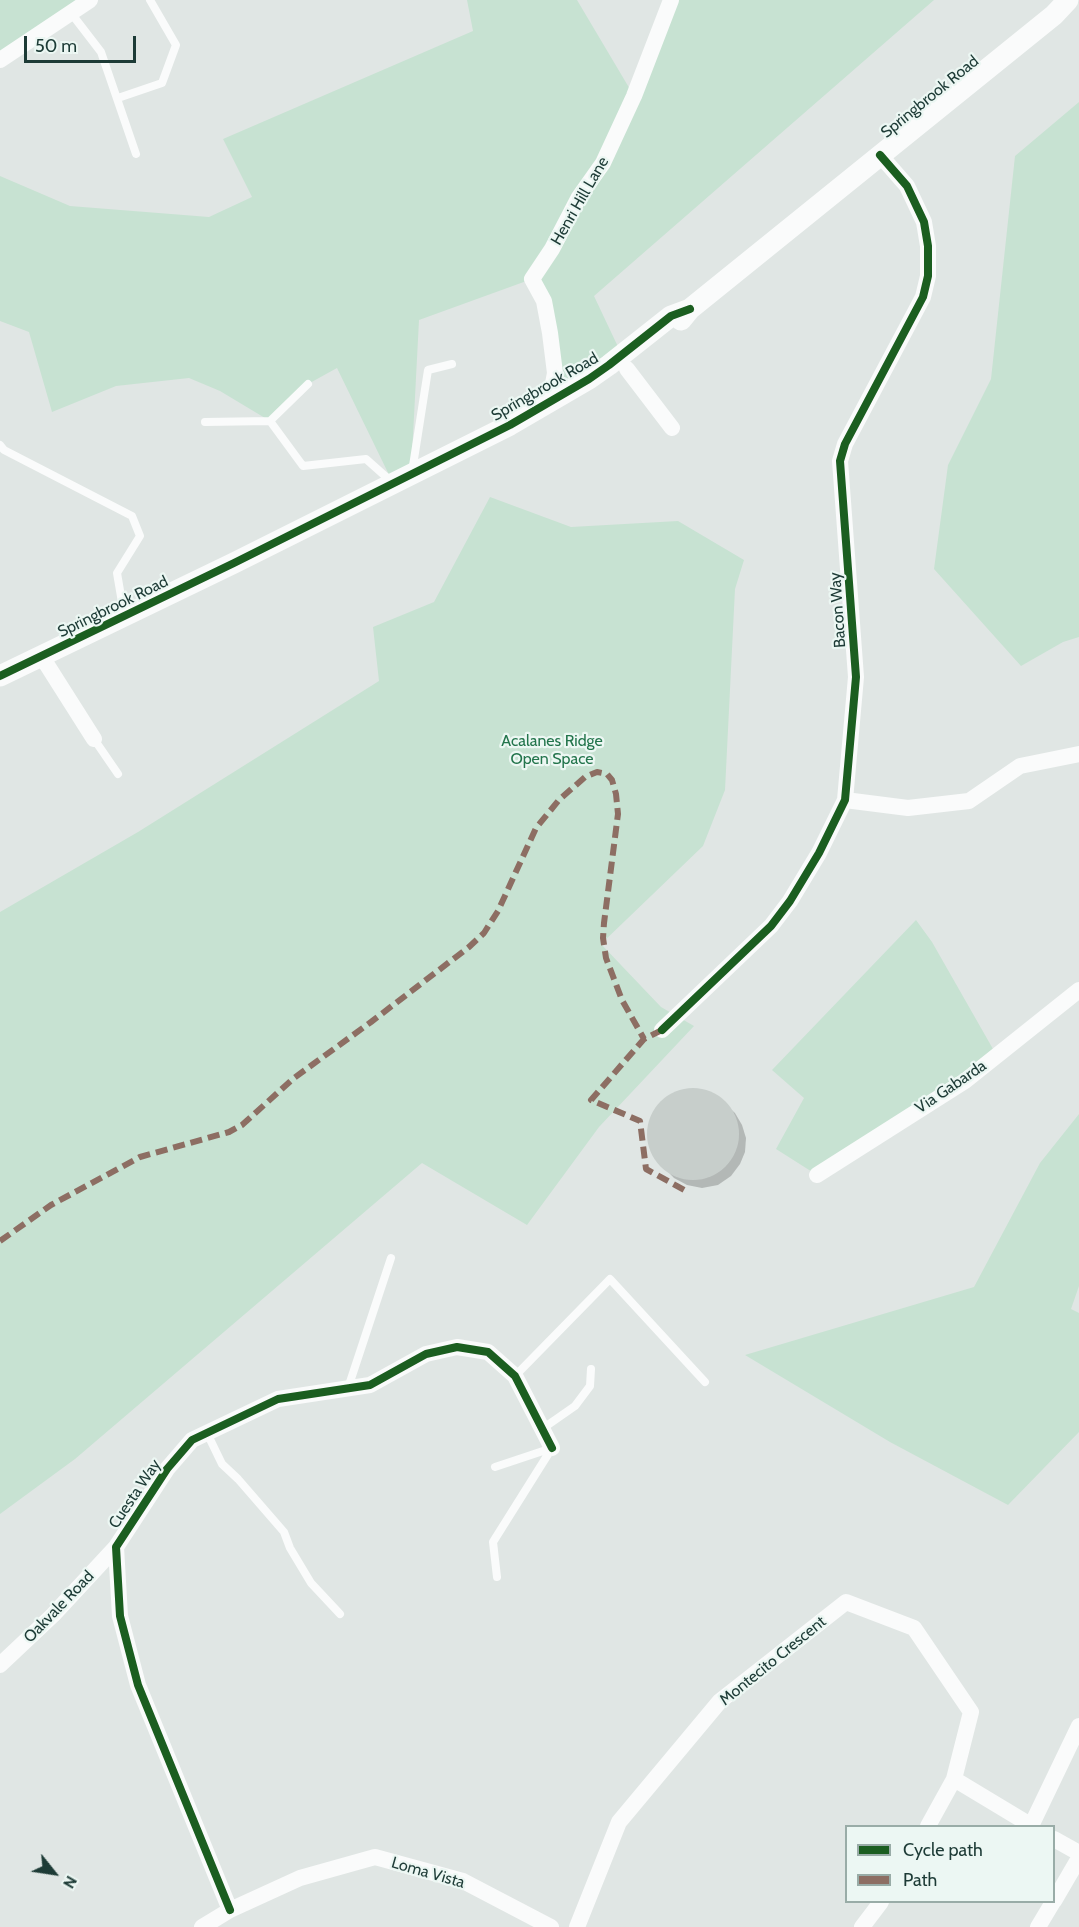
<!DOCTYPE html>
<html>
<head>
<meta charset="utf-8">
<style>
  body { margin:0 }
  #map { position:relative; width:1079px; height:1927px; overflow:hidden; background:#e0e6e4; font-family:Cabin,sans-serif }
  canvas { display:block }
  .legend { position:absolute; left:845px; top:1825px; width:210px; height:78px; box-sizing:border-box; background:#ecf7f3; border:2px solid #99aca7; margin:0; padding:8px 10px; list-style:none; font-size:18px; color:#1d3b36 }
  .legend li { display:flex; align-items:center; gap:12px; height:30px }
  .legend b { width:30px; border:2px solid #99aca7 }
  .north { position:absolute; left:24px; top:1843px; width:60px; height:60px; -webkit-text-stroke:4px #ecf7f3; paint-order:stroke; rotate:120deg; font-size:16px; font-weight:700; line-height:24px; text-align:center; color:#1d3b36 }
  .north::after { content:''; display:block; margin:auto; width:21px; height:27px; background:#1d3b36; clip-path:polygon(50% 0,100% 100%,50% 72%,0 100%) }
  .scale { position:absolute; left:24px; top:36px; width:112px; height:27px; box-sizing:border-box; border:3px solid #1d3b36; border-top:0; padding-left:8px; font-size:18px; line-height:21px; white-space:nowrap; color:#1d3b36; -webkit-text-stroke:4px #ecf7f3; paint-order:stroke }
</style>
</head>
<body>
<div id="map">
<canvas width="1079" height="1927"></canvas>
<ul class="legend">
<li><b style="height:8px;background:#1b5e20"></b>Cycle path</li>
<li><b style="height:8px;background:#8d6e63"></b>Path</li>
</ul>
<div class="north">N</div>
<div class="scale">50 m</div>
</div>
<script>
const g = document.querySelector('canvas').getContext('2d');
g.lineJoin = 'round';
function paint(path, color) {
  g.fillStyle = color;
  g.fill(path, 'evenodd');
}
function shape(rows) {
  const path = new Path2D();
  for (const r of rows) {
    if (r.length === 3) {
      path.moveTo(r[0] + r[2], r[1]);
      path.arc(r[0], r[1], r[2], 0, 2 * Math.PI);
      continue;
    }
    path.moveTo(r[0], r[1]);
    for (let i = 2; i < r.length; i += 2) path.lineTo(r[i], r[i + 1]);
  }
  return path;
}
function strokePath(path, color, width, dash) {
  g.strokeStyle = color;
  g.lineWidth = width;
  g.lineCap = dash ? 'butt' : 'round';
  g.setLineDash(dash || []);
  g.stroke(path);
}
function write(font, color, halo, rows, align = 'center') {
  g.font = font + ' Cabin,sans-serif';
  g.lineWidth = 4.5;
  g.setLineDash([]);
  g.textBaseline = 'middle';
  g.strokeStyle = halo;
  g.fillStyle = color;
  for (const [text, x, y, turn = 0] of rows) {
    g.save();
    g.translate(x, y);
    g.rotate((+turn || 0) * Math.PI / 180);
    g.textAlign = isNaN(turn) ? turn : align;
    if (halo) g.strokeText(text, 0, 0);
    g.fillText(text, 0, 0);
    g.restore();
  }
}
const green = shape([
  [0,0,90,0,0,60],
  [467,0,577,0,634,96,671,0,934,0,594,296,620,351,555,385,532,279,419,320,411,474,393,483,337,368,308,384,270,421,220,391,189,378,116,386,52,412,29,332,0,321,0,176,70,206,209,217,252,197,223,139,473,31],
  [1079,102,1079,637,1063,642,1021,666,934,569,948,465,991,379,1015,156],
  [490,497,571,527,678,521,744,560,735,589,725,790,703,846,601,944,661,1007,694,1026,599,1127,527,1225,422,1163,75,1459,0,1514,0,912,138,832,379,681,373,627,434,602],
  [916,920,932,942,997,1056,817,1175,776,1149,804,1098,772,1070],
  [1079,1114,1079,1286,1071,1309,1079,1313,1079,1432,1008,1505,890,1442,745,1355,974,1287,1040,1163]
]);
const shadow = shape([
  [690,1089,704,1091,716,1096,735,1113,742,1125,746,1138,745,1152,740,1164,731,1176,718,1185,702,1188,687,1185,674,1178,655,1158,649,1144,648,1129,653,1114,662,1102,675,1093]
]);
const building = shape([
  [693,1134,46]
]);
const service = shape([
  [71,13,101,52,136,154],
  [118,98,162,83,176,45,150,0],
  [270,421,308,384],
  [205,422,270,421,303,466,366,459,393,483],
  [0,445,4,450,132,516,140,536,117,573,124,614],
  [412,472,428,370,452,364],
  [94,739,118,774],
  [515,1376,610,1279,705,1382],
  [348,1388,391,1258],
  [542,1429,575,1406,590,1386,591,1369],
  [207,1433,222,1464,238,1479,284,1532,290,1548,311,1583,340,1614],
  [495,1467,552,1448],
  [497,1577,493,1542,552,1448]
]);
const minor = shape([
  [0,60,90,0],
  [627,369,672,428],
  [549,404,555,373,550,333,544,301,532,279,552,249,579,197,603,163,634,96,671,0],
  [42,657,94,739],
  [845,800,908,808,969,801,1020,766,1079,754],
  [662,1030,771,926,790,901,819,853,845,800,856,677,840,461,845,444,923,297,928,276,928,246,924,222,907,186,880,155],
  [817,1175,965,1081,1079,990],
  [0,1665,53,1615,116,1547],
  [954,1779,1032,1826],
  [1031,1826,1079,1726],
  [1054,1839,1079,1853],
  [1054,1901,1079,1858],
  [230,1910,138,1685,120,1616,116,1547,167,1469,192,1440,278,1399,370,1385,426,1354,457,1347,488,1352,515,1376,552,1448],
  [202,1927,230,1910,300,1878,375,1857,463,1881,551,1927],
  [577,1927,619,1822,720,1701,846,1602,914,1628,971,1712,954,1779,928,1826],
  [862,1927,881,1902],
  [1038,1927,1053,1902]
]);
const tertiary = shape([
  [681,320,690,309,1054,15,1068,0],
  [0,676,234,563,510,425,589,379,609,365,671,316,690,309]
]);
const quiet = shape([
  [662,1030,644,1039,591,1100,640,1121,646,1169,686,1191],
  [0,1241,51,1205,140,1157,229,1132,242,1125,294,1078,371,1022,469,947,484,933,498,911,536,828,559,800,585,777,597,772,607,774,612,780,616,794,618,814,604,923,603,938,606,958,622,1000,644,1039]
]);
const cycleway = shape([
  [0,676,234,563,510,425,589,379,609,365,671,316,690,309],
  [662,1030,771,926,790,901,819,853,845,800,856,677,840,461,845,444,923,297,928,276,928,246,924,222,907,186,880,155],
  [230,1910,138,1685,120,1616,116,1547,167,1469,192,1440,278,1399,370,1385,426,1354,457,1347,488,1352,515,1376,552,1448]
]);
const streetNames = [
  ["Springbrook Road",930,97,-39],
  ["Henri Hill Lane",580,201,-60],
  ["Springbrook Road",545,387,-30],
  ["Springbrook Road",113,607,-26],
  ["Bacon Way",838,610,-94],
  ["Via Gabarda",951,1087,-34],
  ["Cuesta Way",135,1494,-56],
  ["Oakvale Road",59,1607,-46],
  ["Montecito Crescent",773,1661,-39],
  ["Loma Vista",428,1873,16]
];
const parkNames = [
  ["Acalanes Ridge",552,741],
  ["Open Space",552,759]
];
paint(green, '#c7e2d2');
paint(shadow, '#0003');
paint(building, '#c7cecb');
strokePath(service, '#fafbfb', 8);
strokePath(minor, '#fafbfb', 16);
strokePath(tertiary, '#fafbfb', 21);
strokePath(quiet, '#8d6e63', 6, [12, 6]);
strokePath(cycleway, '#1b5e20', 8);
write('16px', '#1d3b36', '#ecf7f3', streetNames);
write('16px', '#23754c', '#ecf7f3', parkNames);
</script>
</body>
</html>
